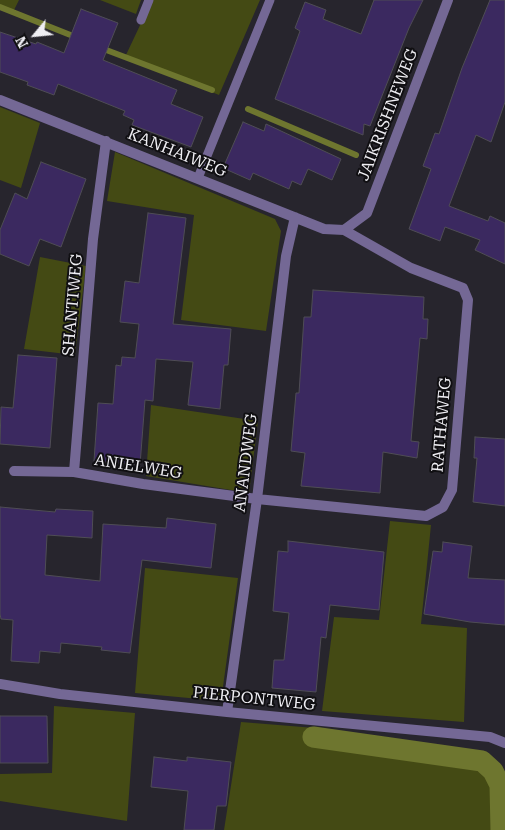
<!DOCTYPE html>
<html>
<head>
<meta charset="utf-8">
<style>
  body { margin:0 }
  #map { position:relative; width:505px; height:830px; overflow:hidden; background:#27252d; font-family:"Roboto Serif",serif }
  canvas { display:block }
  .north { position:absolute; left:10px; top:10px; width:50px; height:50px; -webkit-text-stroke:4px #100f12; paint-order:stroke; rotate:242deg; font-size:14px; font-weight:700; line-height:20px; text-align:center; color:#efeef3 }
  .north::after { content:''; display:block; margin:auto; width:18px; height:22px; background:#efeef3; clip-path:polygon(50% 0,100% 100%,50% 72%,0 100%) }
</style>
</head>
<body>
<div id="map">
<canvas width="505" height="830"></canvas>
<div class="north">N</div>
</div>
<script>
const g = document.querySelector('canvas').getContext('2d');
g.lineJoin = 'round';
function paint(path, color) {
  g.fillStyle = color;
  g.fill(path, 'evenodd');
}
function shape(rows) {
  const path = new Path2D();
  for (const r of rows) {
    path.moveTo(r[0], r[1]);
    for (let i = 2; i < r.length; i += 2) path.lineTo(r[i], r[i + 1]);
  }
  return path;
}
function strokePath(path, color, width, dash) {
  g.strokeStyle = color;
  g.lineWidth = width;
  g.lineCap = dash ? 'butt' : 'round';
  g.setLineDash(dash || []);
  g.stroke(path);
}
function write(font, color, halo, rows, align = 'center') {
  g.font = font + ' "Roboto Serif",serif';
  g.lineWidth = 4;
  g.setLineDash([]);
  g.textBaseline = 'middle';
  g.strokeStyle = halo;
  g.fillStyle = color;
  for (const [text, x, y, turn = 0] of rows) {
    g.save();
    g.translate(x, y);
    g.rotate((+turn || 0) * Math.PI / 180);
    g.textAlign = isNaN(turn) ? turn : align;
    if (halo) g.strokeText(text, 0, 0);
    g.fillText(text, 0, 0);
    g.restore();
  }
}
const green = shape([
  [0,0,19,0,13,12,0,7],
  [100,0,141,0,136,14],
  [152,0,260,0,219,95,125,57],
  [0,107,40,123,21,188,0,180],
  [115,152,275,219,281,231,266,331,181,320,194,215,107,201],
  [40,257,86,266,75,355,24,349],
  [151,405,258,421,249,493,146,476],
  [390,521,431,525,421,624,467,628,464,722,322,711,334,617,379,620],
  [145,568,238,578,221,701,135,693],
  [54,706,135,713,127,821,0,801,0,774,52,773],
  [241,722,315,728,313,737,482,761,493,771,500,785,501,830,224,830]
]);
const stream = shape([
  [0,7,78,38],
  [101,48,212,90],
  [248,109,356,155]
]);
const canal = shape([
  [313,737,482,761,493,771,500,785,501,830]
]);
const building = shape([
  [374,0,423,0,409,28,370,126,364,124,363,135,275,99,300,31,295,28,305,2,326,10,323,19,361,34,374,0],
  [490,0,505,0,505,102,491,142,476,135,449,206,488,221,490,216,505,223,505,264,475,250,480,240,445,227,440,241,409,229,431,169,423,166,435,133,439,134,462,68,490,0],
  [81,9,118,23,103,60,177,90,171,104,203,117,191,147,132,125,134,120,123,115,125,111,58,84,54,95,27,85,28,82,0,72,0,32,36,44,37,42,64,53,81,9],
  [243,122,264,131,266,124,341,159,332,180,308,169,301,185,292,181,289,189,253,173,250,180,223,168,243,122],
  [41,162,86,179,61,247,40,239,29,266,0,254,0,230,15,193,27,199,41,162],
  [148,213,186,218,173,324,231,329,228,365,224,365,220,409,188,405,193,362,156,359,153,401,145,400,140,465,94,461,98,403,113,404,116,365,121,366,122,357,135,358,139,324,120,322,125,281,139,283,148,213],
  [313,290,424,297,423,319,428,319,427,339,420,338,411,441,419,442,417,458,383,452,380,493,301,486,305,453,291,451,296,393,299,393,304,317,311,317,313,290],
  [18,355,57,358,50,448,0,444,1,407,13,408,18,355],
  [475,437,505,439,505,506,473,502,477,458,474,458,475,437],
  [0,507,55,512,56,509,93,511,92,538,47,535,45,575,100,581,103,524,166,528,167,518,216,524,211,568,142,560,130,653,101,650,102,647,61,643,60,653,40,651,39,663,11,661,13,620,1,619,0,614,0,507],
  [288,541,384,552,379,610,330,605,326,638,321,637,316,692,272,688,274,660,284,660,289,613,273,611,278,551,288,552,288,541],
  [443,542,472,546,468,578,505,580,505,625,470,622,424,614,433,551,442,552,443,542],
  [0,716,47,716,48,763,0,763,0,716],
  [154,757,187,761,187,757,231,762,226,806,217,806,214,830,184,830,188,791,151,787,154,757]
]);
const service = shape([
  [141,20,149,0],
  [198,178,270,0]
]);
const minor = shape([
  [0,100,324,229,344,230,411,268,463,288,468,300,452,490,443,507,426,516,257,499,143,484,74,472,14,471],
  [344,230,367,213,448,0],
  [74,472,93,239,106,141],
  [0,684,60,694,227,712,490,737,505,743],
  [227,712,257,499,286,256,295,217]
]);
const streetNames = [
  ["JAIKRISHNEWEG",388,115,-69],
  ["KANHAIWEG",177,153,22],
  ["SHANTIWEG",73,305,-85],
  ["RATHAWEG",442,425,-85],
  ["ANANDWEG",246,463,-83],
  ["ANIELWEG",138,467,9],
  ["PIERPONTWEG",254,699,6]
];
paint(green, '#444a14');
strokePath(stream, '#6e762f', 6);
strokePath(canal, '#6e762f', 21);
paint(building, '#3b2960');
strokePath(building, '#4f4d55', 1);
strokePath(service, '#746895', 9);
strokePath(minor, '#746895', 10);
write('16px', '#efeef3', '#100f12', streetNames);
</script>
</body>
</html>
